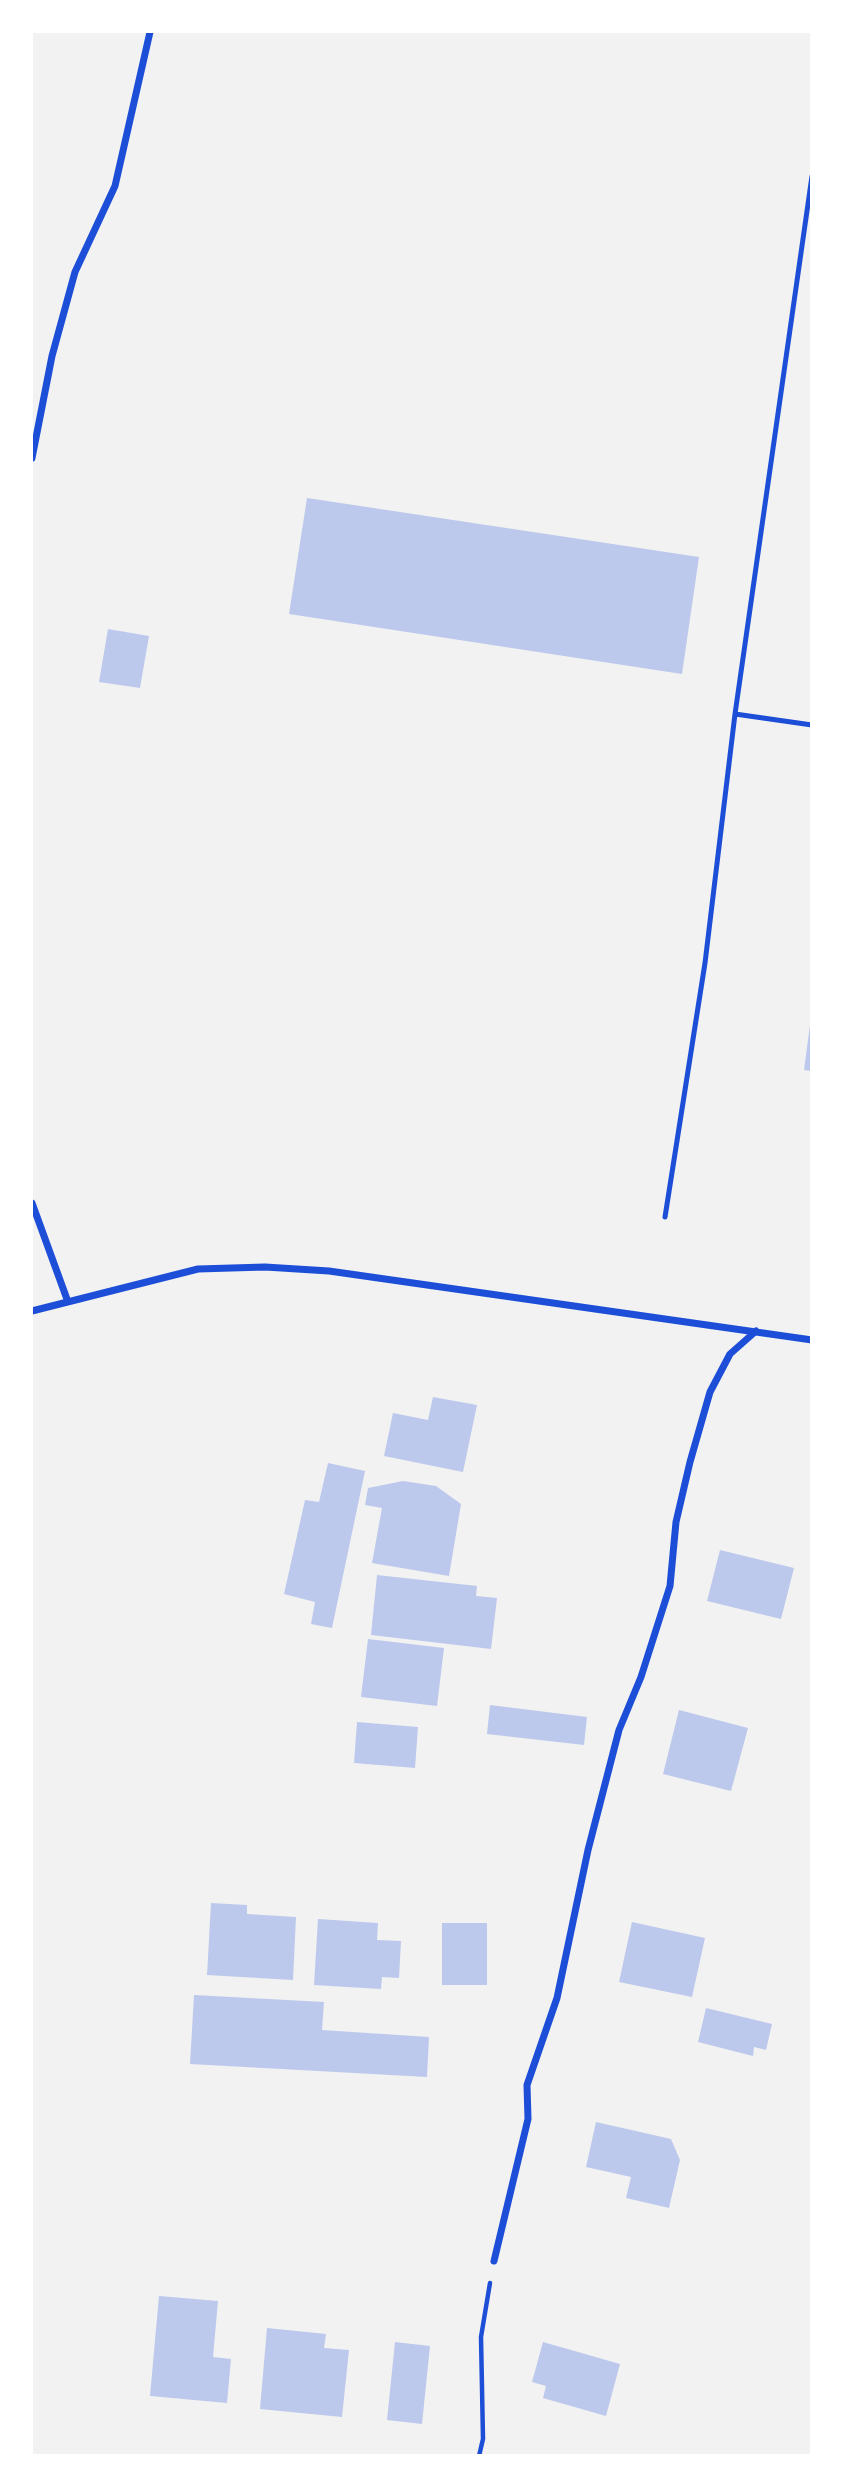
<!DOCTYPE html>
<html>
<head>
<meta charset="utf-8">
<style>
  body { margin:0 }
  #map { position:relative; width:843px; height:2487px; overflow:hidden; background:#f2f2f2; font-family:Barlow,sans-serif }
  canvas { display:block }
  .frame { position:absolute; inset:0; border:33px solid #fff; pointer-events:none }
</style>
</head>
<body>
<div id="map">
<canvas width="843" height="2487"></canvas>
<div class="frame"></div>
</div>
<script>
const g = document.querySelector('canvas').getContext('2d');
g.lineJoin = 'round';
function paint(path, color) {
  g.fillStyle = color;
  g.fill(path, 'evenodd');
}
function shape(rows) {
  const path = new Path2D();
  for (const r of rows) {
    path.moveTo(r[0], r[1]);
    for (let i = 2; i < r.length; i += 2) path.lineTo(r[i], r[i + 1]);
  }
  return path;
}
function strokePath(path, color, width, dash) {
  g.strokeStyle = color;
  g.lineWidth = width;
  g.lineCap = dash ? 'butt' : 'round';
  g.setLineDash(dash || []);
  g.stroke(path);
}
const building = shape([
  [307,498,699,557,682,674,289,614],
  [108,629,149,636,140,688,99,682],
  [810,1025,812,1025,812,1071,804,1070],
  [433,1397,477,1405,463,1472,384,1456,393,1413,428,1420],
  [328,1463,365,1471,332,1628,311,1624,315,1602,284,1594,305,1500,319,1502],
  [403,1481,436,1486,461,1504,449,1576,372,1563,382,1508,365,1505,368,1488],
  [720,1550,794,1568,781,1619,707,1601],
  [377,1575,477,1586,476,1596,497,1598,491,1649,371,1635],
  [368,1639,444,1648,437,1706,361,1697],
  [490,1705,587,1717,584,1745,487,1734],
  [679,1710,748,1728,731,1791,663,1774],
  [357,1722,418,1727,415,1768,354,1763],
  [211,1903,247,1905,247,1914,296,1917,293,1980,207,1975],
  [318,1919,378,1923,377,1940,401,1941,399,1978,382,1977,381,1989,314,1985],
  [632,1922,705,1938,692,1997,619,1982],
  [442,1923,487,1923,487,1985,442,1985],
  [194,1995,324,2002,322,2030,429,2037,427,2077,190,2064],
  [706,2008,772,2024,766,2050,754,2047,753,2056,698,2042],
  [596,2122,671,2139,680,2160,669,2208,626,2198,631,2177,586,2167],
  [159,2296,218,2301,213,2357,231,2359,227,2403,150,2396],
  [267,2328,326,2334,324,2348,349,2350,342,2417,260,2409],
  [395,2342,430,2346,422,2424,387,2420],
  [543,2342,620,2364,606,2416,543,2398,546,2386,532,2382]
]);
const path = shape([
  [479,2456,483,2439,481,2337,490,2283]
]);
const service = shape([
  [735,714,812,725],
  [665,1217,705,963,735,714,812,176]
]);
const minor = shape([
  [32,458,52,356,75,272,115,186,150,32],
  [32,1203,68,1302],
  [32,1311,198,1269,265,1267,329,1271,812,1340],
  [494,2261,528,2119,527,2085,557,1998,588,1850,619,1730,641,1677,670,1586,676,1522,690,1462,710,1392,730,1354,756,1331]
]);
paint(building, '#bdc9ec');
strokePath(path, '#1d4ed8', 4.5);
strokePath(service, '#1d4ed8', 5);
strokePath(minor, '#1d4ed8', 7);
</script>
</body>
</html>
